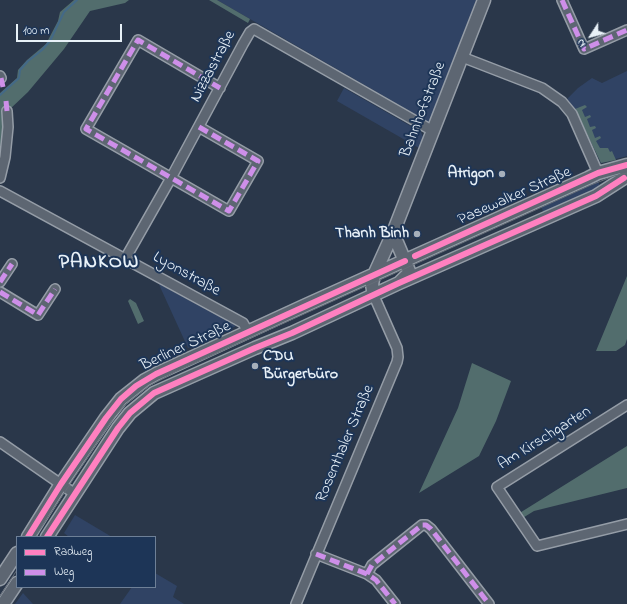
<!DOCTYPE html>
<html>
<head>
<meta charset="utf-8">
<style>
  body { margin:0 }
  #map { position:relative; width:627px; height:604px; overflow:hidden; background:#2a374a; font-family:"Indie Flower",sans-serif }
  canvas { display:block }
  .legend { position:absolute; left:16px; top:536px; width:140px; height:52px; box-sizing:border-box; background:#1d3557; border:1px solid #6e8097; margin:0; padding:5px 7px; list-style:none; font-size:12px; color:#e8f1f8 }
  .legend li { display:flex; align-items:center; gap:8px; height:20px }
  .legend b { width:20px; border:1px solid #6e8097 }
  .north { position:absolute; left:571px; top:16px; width:40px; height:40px; -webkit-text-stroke:3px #1d3557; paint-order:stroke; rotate:234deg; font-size:11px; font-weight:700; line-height:16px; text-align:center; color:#e8f1f8 }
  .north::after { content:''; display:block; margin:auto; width:14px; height:18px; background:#e8f1f8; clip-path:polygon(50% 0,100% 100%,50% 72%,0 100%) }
  .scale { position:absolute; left:16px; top:24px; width:106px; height:18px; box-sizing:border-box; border:2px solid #e8f1f8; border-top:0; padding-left:5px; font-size:12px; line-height:14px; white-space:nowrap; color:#e8f1f8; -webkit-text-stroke:3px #1d3557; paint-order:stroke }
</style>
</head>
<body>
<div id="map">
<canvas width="627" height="604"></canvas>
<ul class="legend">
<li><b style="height:5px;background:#ff80c0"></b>Radweg</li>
<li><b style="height:5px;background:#ce8fe9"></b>Weg</li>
</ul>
<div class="north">N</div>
<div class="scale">100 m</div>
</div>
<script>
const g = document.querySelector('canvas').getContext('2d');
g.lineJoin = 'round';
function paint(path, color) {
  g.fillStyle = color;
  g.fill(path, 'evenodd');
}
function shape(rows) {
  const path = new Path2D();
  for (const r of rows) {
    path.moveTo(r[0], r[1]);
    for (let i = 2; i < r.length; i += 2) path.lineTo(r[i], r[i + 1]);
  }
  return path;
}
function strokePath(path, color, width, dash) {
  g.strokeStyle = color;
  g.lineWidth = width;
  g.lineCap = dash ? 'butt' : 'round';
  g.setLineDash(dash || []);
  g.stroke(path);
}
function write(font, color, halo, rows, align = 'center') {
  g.font = font + ' "Indie Flower",sans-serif';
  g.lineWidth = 4;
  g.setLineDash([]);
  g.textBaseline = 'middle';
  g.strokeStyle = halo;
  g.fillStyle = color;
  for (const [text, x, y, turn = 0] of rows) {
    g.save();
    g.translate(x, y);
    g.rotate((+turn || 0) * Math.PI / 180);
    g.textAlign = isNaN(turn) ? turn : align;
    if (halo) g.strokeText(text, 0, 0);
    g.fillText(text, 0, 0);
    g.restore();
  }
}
const built = shape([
  [217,0,476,0,429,122],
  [627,71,627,156,601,163,579,115,567,99,578,88,592,78,602,83],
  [344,88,421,132,423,137,419,148,337,101],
  [598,180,600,187,568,201,568,203,544,213,540,205],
  [159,284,236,326,188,348,161,289],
  [75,515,112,537,69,537,64,533],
  [155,573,177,586,173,597,184,604,120,604,132,587,155,587],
  [23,593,33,604,15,604]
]);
const green = shape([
  [74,0,129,0,125,3,90,11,64,49,28,92,9,110,5,127,0,166,0,93,17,78,18,70,27,60,46,44,58,21,60,12],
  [209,0,217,0,250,19,248,23],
  [585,105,587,107,582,110,585,117,590,115,591,117,587,119,590,127,595,126,596,128,592,130,595,138,600,136,601,138,596,141,600,148,608,148,610,152,612,151,616,160,601,163,575,109],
  [627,276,627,339,625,345,616,351,596,351],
  [130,299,136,303,144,321,138,324,128,301],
  [472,363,511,381,496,421,479,456,419,493,458,408],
  [627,446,627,488,534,511,521,519,518,514]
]);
const stream = shape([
  [0,95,19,78,20,70,28,61,42,50,50,41,64,12,77,0]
]);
const minor = shape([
  [562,0,584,49,627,30],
  [462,57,542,88,562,102,572,114,598,173],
  [0,76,1,78],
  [199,127,258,161,229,211,86,129,138,40,220,88],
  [0,178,5,157,8,127,7,111],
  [0,191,243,323,248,332],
  [125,259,171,178,243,44,250,32,254,29,433,131],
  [0,282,12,264],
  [0,292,38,315,55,289],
  [627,405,497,487,537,546,627,524],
  [0,442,75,494],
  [316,554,367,574,376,580,395,604],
  [367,574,372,565,422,525,426,525,431,529,489,604],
  [296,604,397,362,398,357,397,348,374,296]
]);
const secondary = shape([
  [393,233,409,271,408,274,399,283],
  [374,296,372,284,374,275,393,233,484,0],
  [28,537,61,484,106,418,121,399,145,380,156,374,306,305,588,178,598,173,627,165],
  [47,537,118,428,130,413,154,393,255,348,292,333,399,283,596,196,627,176],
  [0,579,17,553],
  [3,604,17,583]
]);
const tram = shape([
  [35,537,115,416,126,404,149,386,175,372,591,185,614,176,627,173],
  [0,596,17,570]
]);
const quiet = shape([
  [562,0,584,49,627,30],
  [1,78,3,87],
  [6,101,7,111],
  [199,127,258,161,229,211,86,129,138,40,220,88],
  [0,282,12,264],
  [0,292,38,315,55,289],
  [316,554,367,574,376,580,395,604],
  [367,574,372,565,422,525,426,525,431,529,489,604]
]);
const cycleway = shape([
  [415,256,598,173,627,165],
  [28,537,61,484,106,418,121,399,136,386,156,374,405,261],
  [47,537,118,428,130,413,154,393,255,348,292,333,399,283,596,196,624,178]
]);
const markers = [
  [502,174,4,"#a6b0bb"],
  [417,234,4,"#a6b0bb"],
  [255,366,4,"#a6b0bb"]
];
const streetNames = [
  ["Nizzastraße",214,67,-62],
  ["Bahnhofstraße",424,110,-69],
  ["Pasewalker Straße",515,197,-24],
  ["Lyonstraße",186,275,29],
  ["Berliner Straße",186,347,-25],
  ["Am Kirschgarten",545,439,-32],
  ["Rosenthaler Straße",346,444,-67]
];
const poiNames = [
  ["Atrigon",494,174],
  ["Thanh Binh",409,234],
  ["CDU",263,357,"left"],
  ["Bürgerbüro",263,375,"left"]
];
const districtNames = [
  ["PANKOW",99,264]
];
paint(built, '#304364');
paint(green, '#526d6d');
strokePath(stream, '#436988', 2);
strokePath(minor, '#959da7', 12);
strokePath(secondary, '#959da7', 15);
strokePath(minor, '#5d6672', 9);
strokePath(secondary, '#5d6672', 12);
strokePath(tram, '#656d78', 1);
strokePath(quiet, '#ce8fe9', 5, [10, 5]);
strokePath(cycleway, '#ff80c0', 6);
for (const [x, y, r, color] of markers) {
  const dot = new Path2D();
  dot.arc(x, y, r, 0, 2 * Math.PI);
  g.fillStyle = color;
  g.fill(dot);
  strokePath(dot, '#1d3557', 1.5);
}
write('16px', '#e8f1f8', '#1d3557', streetNames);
write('bold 16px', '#e8f1f8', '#1d3557', poiNames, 'right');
g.letterSpacing = '1px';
write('bold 20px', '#e8f1f8', '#1d3557', districtNames);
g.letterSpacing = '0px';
</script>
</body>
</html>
